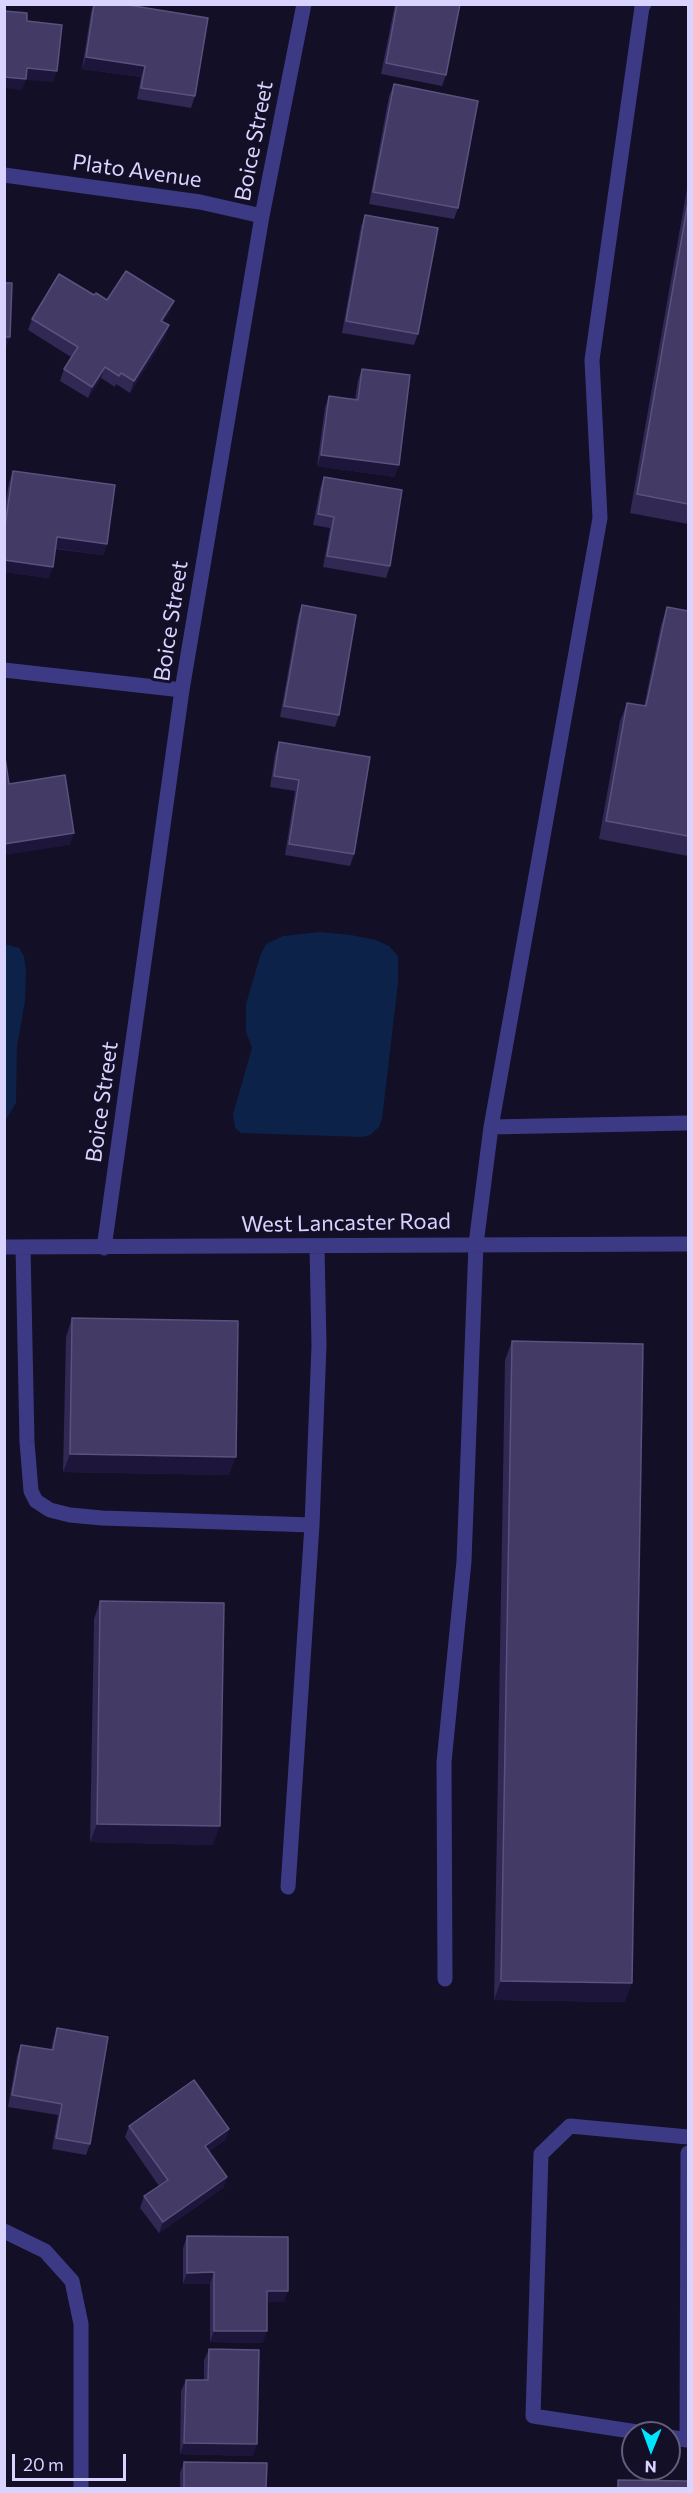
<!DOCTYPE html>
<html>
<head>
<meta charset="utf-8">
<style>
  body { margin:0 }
  #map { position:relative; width:693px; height:2493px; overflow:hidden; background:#130f26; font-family:Commissioner,sans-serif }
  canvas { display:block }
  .frame { position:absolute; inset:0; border:6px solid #d9d4ff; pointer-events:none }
  .north { position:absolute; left:621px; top:2421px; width:60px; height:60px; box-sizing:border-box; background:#130f26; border:2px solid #625e7d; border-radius:50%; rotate:181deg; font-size:16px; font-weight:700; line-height:24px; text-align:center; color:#d9d4ff }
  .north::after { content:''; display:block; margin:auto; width:21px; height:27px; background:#00e5ff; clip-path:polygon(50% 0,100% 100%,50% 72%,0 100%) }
  .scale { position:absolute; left:12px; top:2454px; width:114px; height:27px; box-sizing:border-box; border:3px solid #d9d4ff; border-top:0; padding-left:8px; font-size:18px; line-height:21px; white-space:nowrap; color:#d9d4ff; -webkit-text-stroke:4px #130f26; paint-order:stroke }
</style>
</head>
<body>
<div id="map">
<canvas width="693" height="2493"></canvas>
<div class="frame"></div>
<div class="north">N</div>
<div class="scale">20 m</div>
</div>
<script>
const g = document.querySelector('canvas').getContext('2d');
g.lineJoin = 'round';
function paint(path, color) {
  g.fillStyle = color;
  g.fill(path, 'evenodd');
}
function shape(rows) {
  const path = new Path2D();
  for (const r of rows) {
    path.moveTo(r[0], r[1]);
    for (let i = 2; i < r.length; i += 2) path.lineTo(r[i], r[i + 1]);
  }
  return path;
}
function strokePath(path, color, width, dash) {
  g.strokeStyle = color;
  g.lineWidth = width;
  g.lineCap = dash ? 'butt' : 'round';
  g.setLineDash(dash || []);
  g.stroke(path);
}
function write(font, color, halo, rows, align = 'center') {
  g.font = font + ' Commissioner,sans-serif';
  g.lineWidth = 6;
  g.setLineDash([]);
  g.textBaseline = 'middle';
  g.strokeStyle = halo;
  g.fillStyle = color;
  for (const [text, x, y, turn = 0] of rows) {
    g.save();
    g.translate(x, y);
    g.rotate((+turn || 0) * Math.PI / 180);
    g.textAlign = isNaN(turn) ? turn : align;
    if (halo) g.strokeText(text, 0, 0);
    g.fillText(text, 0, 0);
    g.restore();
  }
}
const water = shape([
  [320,932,351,935,376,940,389,946,398,956,398,983,382,1119,379,1127,370,1135,362,1137,241,1133,235,1128,233,1114,252,1048,246,1032,246,1004,260,956,266,944,283,936],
  [5,944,19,948,24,956,26,971,25,1001,17,1047,16,1103,5,1121]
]);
const minor = shape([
  [4,175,200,202,262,216],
  [4,670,182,690],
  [491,1127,688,1123],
  [4,1247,688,1244],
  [23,1247,27,1442,31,1491,36,1501,50,1510,70,1515,102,1518,312,1525],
  [104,1248,182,690,262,216,304,4],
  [288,1887,312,1525,319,1346,317,1246],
  [445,1979,444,1762,464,1561,476,1244,491,1127,600,518,592,360,642,7,644,4],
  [688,2153,687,2440,688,2440],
  [4,2231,45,2251,72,2281,81,2324,81,2488],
  [644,2433,533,2416,541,2154,570,2126,688,2137],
  [669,2437,687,2440]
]);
const wall = shape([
  [94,4,122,4,195,96,191,108,137,99,141,77,82,69,91,12],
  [395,4,460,4,446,75,442,86,381,74],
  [394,84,458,208,454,219,369,204,389,96],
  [688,183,688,524,630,513],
  [365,215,418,334,414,345,342,333,361,226],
  [94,295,107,300,174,301,169,312,163,322,169,325,165,337,130,393,116,384,115,387,101,378,88,398,60,381,64,369,71,357,28,330,32,319],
  [362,369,395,477,317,466,325,407,329,396,355,399,358,380],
  [13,471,107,544,103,555,55,549,53,567,48,578,4,572,4,513,9,483],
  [324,477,390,566,386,578,323,567,330,528,313,525,320,489],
  [302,605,339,715,335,727,280,717,298,616],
  [667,607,688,611,688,856,599,839,620,721,627,703,644,706,661,625],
  [279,742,354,854,350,866,285,855,295,791,270,787,275,754],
  [72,1318,229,1475,63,1472,66,1337],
  [512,1341,625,2002,494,2000,505,1360],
  [100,1601,213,1845,90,1842,94,1619],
  [57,2028,90,2144,86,2155,52,2149,58,2115,8,2107,17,2056,21,2045,51,2050,53,2040],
  [129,2126,229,2129,225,2140,209,2151,227,2177,223,2188,159,2233,140,2208,144,2196,159,2186,125,2137],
  [187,2236,284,2302,267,2302,263,2343,210,2342,210,2284,183,2284,183,2248],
  [209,2349,253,2456,180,2454,181,2391,186,2380,204,2380,204,2360],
  [184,2462,266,2488,180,2488,180,2473]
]);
const shadedWall = shape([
  [86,57,145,66,141,77,82,69],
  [27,68,57,71,53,82,26,80,22,90,4,88,4,77],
  [174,301,169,312,157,332,161,321],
  [169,325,165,337,130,393,134,381],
  [4,337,10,337,6,348,4,348],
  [105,367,101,378,88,398,92,387],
  [321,455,399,465,395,477,317,466],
  [57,537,107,544,103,555,53,548],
  [4,560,53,567,48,578,4,572],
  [74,833,70,845,4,855,4,844],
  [70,1454,236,1457,229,1475,63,1472],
  [97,1824,220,1826,213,1845,90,1842],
  [501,1981,632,1983,625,2002,494,2000],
  [229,2129,225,2140,201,2157,205,2146],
  [227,2177,223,2188,159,2233,163,2222],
  [214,2272,210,2284,183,2284,187,2273],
  [267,2291,288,2291,284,2302,263,2302],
  [214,2331,267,2331,263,2343,210,2342],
  [184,2443,257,2444,253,2456,180,2454]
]);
const building = shape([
  [94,4,122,4,208,18,195,96,141,88,145,66,86,57,94,4],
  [397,4,460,4,446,75,386,63,397,4],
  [4,11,27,13,27,21,62,25,57,71,27,68,26,79,4,77,4,11],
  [394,84,478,101,458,208,373,192,394,84],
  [688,202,688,504,637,494,688,202],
  [365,215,438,228,418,334,346,321,365,215],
  [126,271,174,301,161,321,169,325,134,381,121,373,119,376,105,367,92,387,64,369,78,347,32,319,59,274,94,295,96,293,107,300,126,271],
  [4,283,12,283,10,337,4,337,4,283],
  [362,369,410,375,399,465,321,455,329,396,358,400,362,369],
  [13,471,115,485,107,544,57,537,53,567,4,560,4,533,13,471],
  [324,477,402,490,390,566,327,556,334,517,318,514,324,477],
  [302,605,356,615,339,715,284,706,302,605],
  [667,607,688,611,688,836,606,821,627,703,646,706,667,607],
  [279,742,370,757,354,854,289,844,299,780,274,776,279,742],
  [4,750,9,784,65,775,74,833,4,844,4,750],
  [72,1318,238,1321,236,1457,70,1454,72,1318],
  [512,1341,643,1344,632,1983,501,1981,512,1341],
  [100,1601,224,1603,220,1826,97,1824,100,1601],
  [57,2028,108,2037,90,2144,56,2138,62,2104,12,2095,21,2045,53,2050,57,2028],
  [194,2080,229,2129,205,2146,227,2177,163,2222,144,2196,168,2180,129,2126,194,2080],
  [187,2236,288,2237,288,2291,267,2291,267,2331,214,2331,214,2272,187,2273,187,2236],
  [209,2349,259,2350,257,2444,184,2443,186,2380,208,2380,209,2349],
  [184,2462,267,2463,266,2488,184,2488,184,2462],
  [618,2480,688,2481,688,2488,618,2488,618,2480]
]);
const streetNames = [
  ["Boice Street",254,141,-79],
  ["Plato Avenue",137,171,8],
  ["Boice Street",171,621,-81],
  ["Boice Street",102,1102,-82],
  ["West Lancaster Road",346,1223,-1]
];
paint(water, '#0c2248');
strokePath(minor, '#3d3a85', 15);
paint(wall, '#312854');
paint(shadedWall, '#1d163a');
paint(building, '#433a66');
strokePath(building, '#5a527e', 1.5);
write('22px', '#d9d4ff', '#130f26', streetNames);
</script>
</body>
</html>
